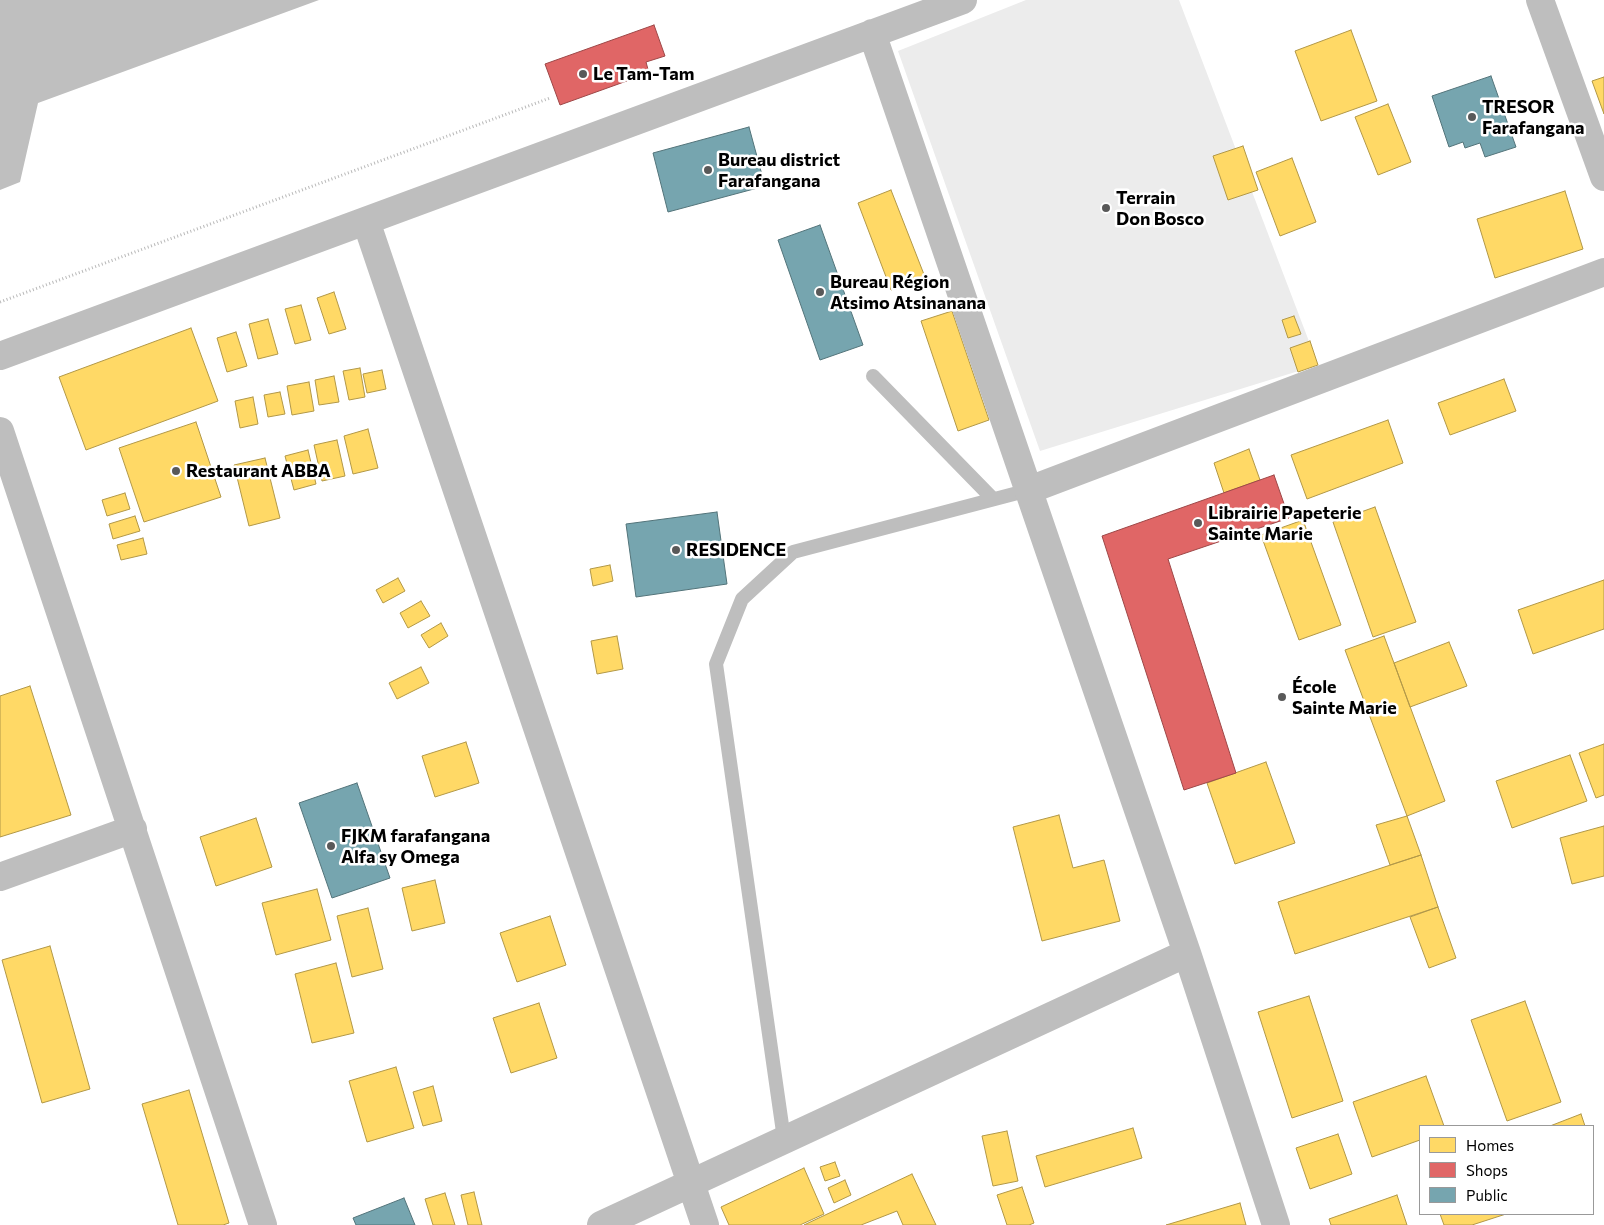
<!DOCTYPE html>
<html>
<head>
<meta charset="utf-8">
<style>
  body { margin:0 }
  #map { position:relative; width:1604px; height:1225px; overflow:hidden; background:#fff; font-family:Commissioner,sans-serif }
  canvas { display:block }
  .legend { position:absolute; left:1419px; top:1125px; width:175px; height:90px; box-sizing:border-box; background:#fff; border:1px solid #999; margin:0; padding:6px 9px; list-style:none; font-size:15px; color:#000 }
  .legend li { display:flex; align-items:center; gap:10px; height:25px }
  .legend b { width:25px; border:1px solid #999 }
</style>
</head>
<body>
<div id="map">
<canvas width="1604" height="1225"></canvas>
<ul class="legend">
<li><b style="height:14px;background:#ffd966"></b>Homes</li>
<li><b style="height:14px;background:#e06666"></b>Shops</li>
<li><b style="height:14px;background:#76a5af"></b>Public</li>
</ul>
</div>
<script>
const g = document.querySelector('canvas').getContext('2d');
g.lineJoin = 'round';
function paint(path, color) {
  g.fillStyle = color;
  g.fill(path, 'evenodd');
}
function shape(rows) {
  const path = new Path2D();
  for (const r of rows) {
    path.moveTo(r[0], r[1]);
    for (let i = 2; i < r.length; i += 2) path.lineTo(r[i], r[i + 1]);
  }
  return path;
}
function strokePath(path, color, width, dash) {
  g.strokeStyle = color;
  g.lineWidth = width;
  g.lineCap = dash ? 'butt' : 'round';
  g.setLineDash(dash || []);
  g.stroke(path);
}
function write(font, color, halo, rows, align = 'center') {
  g.font = font + ' Commissioner,sans-serif';
  g.lineWidth = 5;
  g.setLineDash([]);
  g.textBaseline = 'middle';
  g.strokeStyle = halo;
  g.fillStyle = color;
  for (const [text, x, y, turn = 0] of rows) {
    g.save();
    g.translate(x, y);
    g.rotate((+turn || 0) * Math.PI / 180);
    g.textAlign = isNaN(turn) ? turn : align;
    if (halo) g.strokeText(text, 0, 0);
    g.fillText(text, 0, 0);
    g.restore();
  }
}
const green = shape([
  [1026,0,1179,0,1318,365,1040,451,898,51]
]);
const water = shape([
  [0,0,319,0,38,103,20,182,0,190]
]);
const homes = shape([
  [1351,30,1377,101,1321,121,1295,51,1351,30],
  [1604,77,1604,114,1592,81,1604,77],
  [1388,104,1411,162,1378,175,1355,117,1388,104],
  [1243,146,1258,190,1228,200,1213,156,1243,146],
  [1292,158,1316,222,1280,236,1256,172,1292,158],
  [891,190,925,277,891,290,858,203,891,190],
  [1565,191,1583,249,1495,278,1477,219,1565,191],
  [334,292,346,329,329,334,317,298,334,292],
  [301,305,311,340,295,344,285,309,301,305],
  [952,311,989,420,958,431,921,321,952,311],
  [1294,316,1301,334,1288,338,1282,320,1294,316],
  [268,319,278,354,258,359,249,324,268,319],
  [191,328,218,401,86,450,59,377,191,328],
  [236,332,247,366,227,372,217,338,236,332],
  [1310,341,1318,365,1298,372,1290,348,1310,341],
  [360,368,365,397,349,400,343,371,360,368],
  [382,370,386,389,367,393,363,374,382,370],
  [334,376,339,402,319,405,315,380,334,376],
  [1504,379,1516,411,1450,435,1438,403,1504,379],
  [309,382,314,411,292,415,287,386,309,382],
  [280,392,285,414,268,417,264,395,280,392],
  [253,397,258,424,240,428,235,401,253,397],
  [1388,420,1403,463,1307,499,1291,455,1388,420],
  [196,422,221,497,144,522,119,448,196,422],
  [368,429,378,468,353,474,344,436,368,429],
  [337,440,345,476,322,481,314,445,337,440],
  [1249,449,1260,480,1224,493,1214,463,1249,449],
  [308,450,316,484,294,490,285,456,308,450],
  [265,458,280,518,249,526,234,465,265,458],
  [125,493,130,509,107,516,102,500,125,493],
  [1375,507,1416,622,1373,637,1333,522,1375,507],
  [135,516,140,531,113,539,109,524,135,516],
  [1303,520,1341,625,1299,640,1261,535,1303,520],
  [143,538,147,554,121,560,117,545,143,538],
  [610,565,613,581,593,586,590,569,610,565],
  [398,578,405,591,383,603,376,590,398,578],
  [1604,580,1604,629,1533,654,1518,610,1604,580],
  [421,601,430,616,408,628,400,613,421,601],
  [441,623,448,636,429,648,421,635,441,623],
  [617,636,623,669,597,674,591,641,617,636],
  [1384,636,1445,801,1407,816,1345,650,1384,636],
  [1449,642,1467,686,1410,707,1394,663,1449,642],
  [421,667,429,683,397,699,389,683,421,667],
  [30,686,71,815,0,837,0,696,30,686],
  [466,742,479,783,435,797,422,756,466,742],
  [1604,744,1604,795,1596,798,1579,753,1604,744],
  [1570,755,1587,801,1512,828,1496,781,1570,755],
  [1266,762,1295,843,1235,864,1207,783,1266,762],
  [1059,815,1073,868,1104,860,1120,921,1042,941,1013,827,1059,815],
  [1407,816,1421,855,1390,865,1376,825,1407,816],
  [256,818,272,867,216,886,200,837,256,818],
  [1604,826,1604,876,1572,884,1560,838,1604,826],
  [1421,855,1438,907,1295,954,1278,902,1421,855],
  [435,880,445,923,412,931,402,888,435,880],
  [317,889,331,940,276,955,262,903,317,889],
  [1438,907,1456,958,1429,968,1410,917,1438,907],
  [368,908,383,969,352,977,337,916,368,908],
  [550,916,566,965,517,982,500,933,550,916],
  [50,946,90,1089,42,1103,2,960,50,946],
  [336,963,354,1033,312,1043,295,974,336,963],
  [1309,996,1343,1101,1292,1118,1258,1012,1309,996],
  [1525,1001,1561,1102,1507,1121,1471,1020,1525,1001],
  [539,1003,557,1058,511,1073,493,1018,539,1003],
  [396,1067,414,1128,367,1142,349,1081,396,1067],
  [1426,1076,1444,1126,1420,1126,1420,1140,1372,1157,1353,1102,1426,1076],
  [433,1086,442,1121,423,1126,413,1092,433,1086],
  [189,1090,229,1223,223,1225,178,1225,142,1104,189,1090],
  [1581,1114,1585,1126,1550,1126,1581,1114],
  [1133,1128,1142,1158,1045,1187,1036,1156,1133,1128],
  [1007,1131,1018,1181,993,1186,982,1136,1007,1131],
  [1338,1134,1352,1174,1310,1189,1296,1148,1338,1134],
  [835,1162,840,1176,825,1181,820,1167,835,1162],
  [804,1168,824,1214,800,1225,729,1225,721,1207,804,1168],
  [912,1174,936,1225,903,1225,897,1211,861,1225,804,1225,912,1174],
  [845,1180,851,1195,834,1203,828,1188,845,1180],
  [1022,1187,1034,1223,1029,1225,1007,1225,997,1195,1022,1187],
  [474,1192,482,1225,468,1225,461,1195,474,1192],
  [445,1193,455,1225,433,1225,425,1199,445,1193],
  [1397,1195,1407,1225,1331,1225,1329,1219,1397,1195],
  [1240,1203,1246,1225,1166,1225,1240,1203],
  [1440,1214,1506,1214,1472,1225,1444,1225,1440,1214]
]);
const shops = shape([
  [654,25,665,56,646,62,649,73,560,105,545,64,654,25],
  [1274,475,1289,518,1168,559,1236,773,1184,790,1102,536,1274,475]
]);
const public = shape([
  [1491,76,1516,147,1485,157,1480,143,1465,148,1463,142,1449,147,1432,96,1491,76],
  [749,127,765,186,668,212,653,153,749,127],
  [820,225,863,345,820,360,778,240,820,225],
  [717,512,727,584,636,597,626,524,717,512],
  [357,783,390,878,332,898,299,803,357,783],
  [404,1198,415,1225,356,1225,353,1218,404,1198]
]);
const path = shape([
  [0,302,550,98]
]);
const lane = shape([
  [873,376,993,499],
  [784,1139,716,664,742,599,793,552,1029,490]
]);
const street = shape([
  [1540,0,1604,177],
  [872,33,1187,953,1276,1225],
  [366,221,705,1225],
  [0,356,963,0],
  [0,431,263,1225],
  [1029,490,1604,272],
  [0,877,133,829],
  [601,1225,1187,953]
]);
const markers = [
  [583,74,5,"#595959"],
  [1472,117,5,"#595959"],
  [708,170,5,"#595959"],
  [1106,208,5,"#595959"],
  [820,292,5,"#595959"],
  [176,471,5,"#595959"],
  [1198,523,5,"#595959"],
  [676,550,5,"#595959"],
  [1282,697,5,"#595959"],
  [331,846,5,"#595959"]
];
const poiNames = [
  ["Le Tam-Tam",593,74],
  ["TRESOR",1482,107],
  ["Farafangana",1482,128],
  ["Bureau district",718,160],
  ["Farafangana",718,181],
  ["Terrain",1116,198],
  ["Don Bosco",1116,219],
  ["Bureau Région",830,282],
  ["Atsimo Atsinanana",830,303],
  ["Restaurant ABBA",186,471],
  ["Librairie Papeterie",1208,513],
  ["Sainte Marie",1208,534],
  ["RESIDENCE",686,550],
  ["École",1292,687],
  ["Sainte Marie",1292,708],
  ["FJKM farafangana",341,836],
  ["Alfa sy Omega",341,857]
];
paint(green, '#ececec');
paint(water, '#bfbfbf');
paint(homes, '#ffd966');
strokePath(homes, '#b29847', 1);
paint(shops, '#e06666');
strokePath(shops, '#9d4747', 1);
paint(public, '#76a5af');
strokePath(public, '#53747a', 1);
strokePath(path, '#b9b9b9', 3, [1, 2.5]);
strokePath(lane, '#bebebe', 14);
strokePath(street, '#bebebe', 28);
for (const [x, y, r, color] of markers) {
  const dot = new Path2D();
  dot.arc(x, y, r, 0, 2 * Math.PI);
  g.fillStyle = color;
  g.fill(dot);
  strokePath(dot, '#fff', 2);
}
write('bold 18px', '#000', '#fff', poiNames, 'left');
</script>
</body>
</html>
